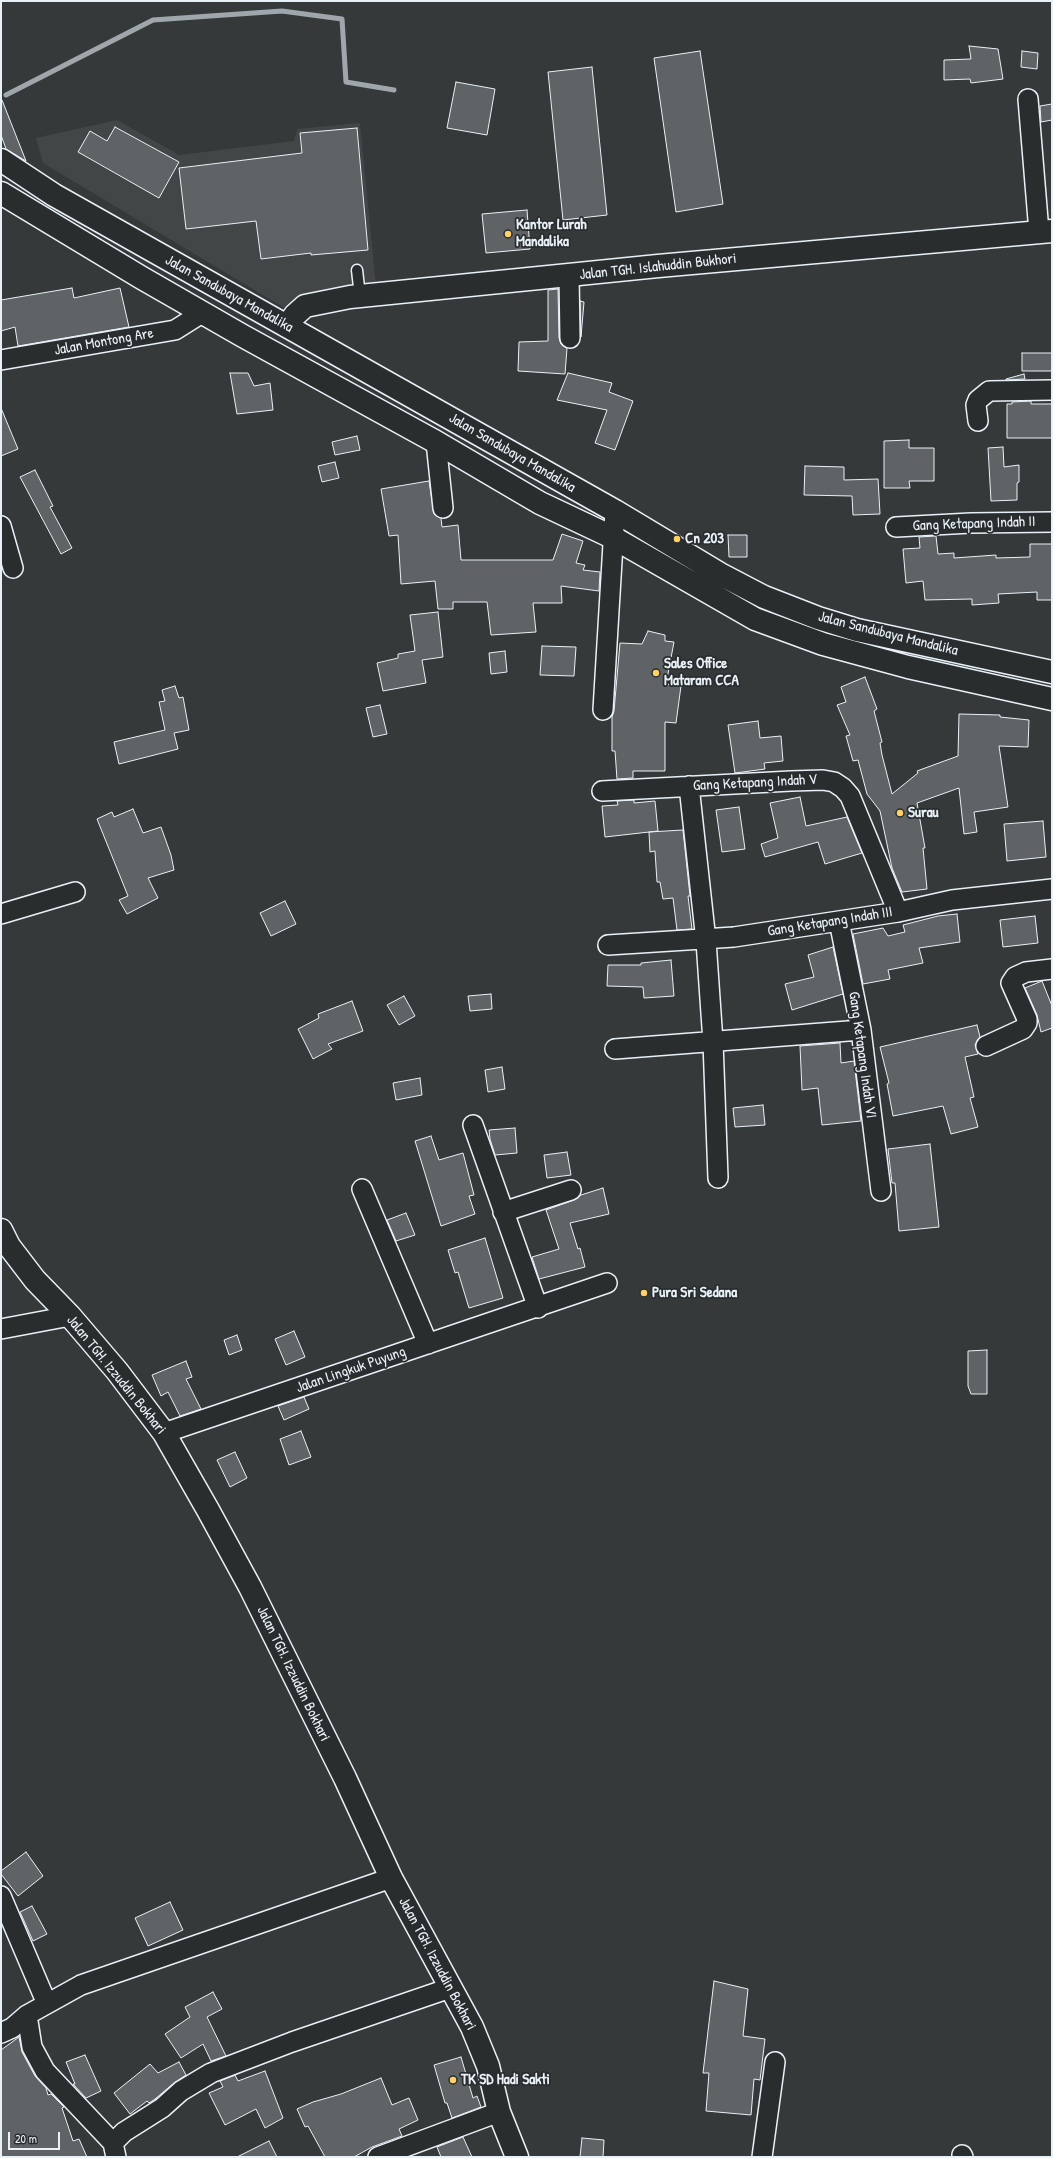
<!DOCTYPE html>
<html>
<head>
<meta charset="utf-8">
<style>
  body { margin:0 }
  #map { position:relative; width:1053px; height:2158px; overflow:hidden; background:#35393a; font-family:"Patrick Hand",sans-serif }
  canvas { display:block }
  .frame { position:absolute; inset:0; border:2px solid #e8f1f8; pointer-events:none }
  .scale { position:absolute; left:8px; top:2132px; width:52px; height:18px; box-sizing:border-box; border:2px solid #e8f1f8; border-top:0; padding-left:5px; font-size:12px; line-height:14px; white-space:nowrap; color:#e8f1f8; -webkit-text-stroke:3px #2a2d2e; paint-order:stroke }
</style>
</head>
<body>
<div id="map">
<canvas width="1053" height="2158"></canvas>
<div class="frame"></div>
<div class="scale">20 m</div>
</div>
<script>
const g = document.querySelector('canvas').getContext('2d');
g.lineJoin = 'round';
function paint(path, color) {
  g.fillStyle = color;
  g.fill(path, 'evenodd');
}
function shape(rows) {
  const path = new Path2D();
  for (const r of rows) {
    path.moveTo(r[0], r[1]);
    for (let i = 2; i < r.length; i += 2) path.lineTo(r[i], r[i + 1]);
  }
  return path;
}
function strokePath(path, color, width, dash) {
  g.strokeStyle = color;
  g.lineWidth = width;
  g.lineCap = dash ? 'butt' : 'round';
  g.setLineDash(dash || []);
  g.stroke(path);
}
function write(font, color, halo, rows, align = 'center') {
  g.font = font + ' "Patrick Hand",sans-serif';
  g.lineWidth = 3.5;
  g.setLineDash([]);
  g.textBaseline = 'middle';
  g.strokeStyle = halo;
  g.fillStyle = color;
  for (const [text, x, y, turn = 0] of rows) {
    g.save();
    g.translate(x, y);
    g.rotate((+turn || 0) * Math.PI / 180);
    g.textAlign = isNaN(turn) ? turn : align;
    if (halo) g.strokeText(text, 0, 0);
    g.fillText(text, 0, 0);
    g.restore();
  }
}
const built = shape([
  [117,120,179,155,294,141,297,129,360,123,376,286,288,310,43,163,36,138]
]);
const stream = shape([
  [6,95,153,20,282,11,342,19,346,82,394,90]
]);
const building = shape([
  [969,46,998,49,1003,79,971,83,970,79,944,80,944,60,971,59,969,46],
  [700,51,723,204,676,212,654,58,700,51],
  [1022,51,1038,53,1037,69,1021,67,1022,51],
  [592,67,607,215,563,220,548,72,592,67],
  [456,82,495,89,487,135,447,128,456,82],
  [1,100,2,100,26,161,6,149,1,135,1,100],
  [1052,104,1052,120,1041,122,1040,106,1052,104],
  [115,127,179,162,159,198,78,152,90,131,107,141,115,127],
  [357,128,368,250,311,255,311,253,261,259,256,221,186,229,179,168,302,153,300,133,357,128],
  [527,210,530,249,486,253,482,214,527,210],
  [72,288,74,298,120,288,129,327,18,346,15,327,1,331,1,300,72,288],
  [558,289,559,338,561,344,567,348,565,374,518,371,519,342,548,341,548,290,558,289],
  [580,301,584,302,581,337,580,301],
  [1022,353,1052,353,1052,371,1022,371,1022,353],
  [230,373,248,373,254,386,270,383,273,410,237,414,230,373],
  [568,373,612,383,609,392,633,401,615,450,595,443,607,410,557,400,568,373],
  [1024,374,1025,379,1006,380,1006,379,1024,374],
  [1031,401,1031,404,1052,404,1052,438,1007,438,1007,404,1012,404,1012,402,1031,401],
  [1,408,18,449,1,456,1,408],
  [357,436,360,450,335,455,332,442,357,436],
  [909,440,909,448,934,448,934,481,909,481,910,488,884,488,884,441,909,440],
  [1003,447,1004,467,1019,465,1019,482,1017,483,1017,500,991,501,988,448,1003,447],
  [335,462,339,478,322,482,318,466,335,462],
  [805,466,844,467,844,480,878,479,880,514,853,515,852,496,804,495,805,466],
  [35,470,53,506,50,507,72,548,61,554,20,477,35,470],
  [429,481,434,514,441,518,442,527,458,525,461,560,553,560,562,534,583,541,576,563,585,565,583,570,600,572,599,591,561,586,562,603,533,603,536,632,491,635,487,602,453,602,453,609,438,609,435,581,401,584,398,535,389,536,381,489,429,481],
  [728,535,747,535,747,557,729,557,728,535],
  [936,536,938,554,954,553,954,558,996,555,996,558,1030,557,1030,544,1052,544,1052,600,1037,600,1037,592,998,594,999,603,972,605,972,599,925,600,923,581,906,583,903,549,920,548,919,537,936,536],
  [438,612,443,657,422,660,426,683,383,691,377,663,398,658,398,654,415,651,410,615,438,612],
  [648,631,665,635,665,641,674,642,666,684,681,686,676,723,665,722,665,771,633,771,633,778,617,779,615,751,612,751,612,717,614,711,620,643,642,644,648,631],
  [542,646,576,647,574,676,540,675,542,646],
  [505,651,507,672,491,674,489,653,505,651],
  [865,677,877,709,874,711,882,742,880,743,882,755,892,794,918,773,917,771,958,756,959,714,1000,715,1000,717,1029,720,1028,747,999,746,1008,807,974,812,977,832,964,834,959,788,917,803,925,848,923,848,927,889,902,892,892,868,880,811,867,794,858,760,853,761,846,736,850,735,837,705,846,702,841,687,865,677],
  [175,686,179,698,183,697,189,730,174,733,178,749,119,764,114,742,165,730,159,702,165,701,162,690,175,686],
  [380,705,387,734,373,737,366,708,380,705],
  [758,721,760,738,781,736,783,761,764,763,765,769,735,773,728,725,758,721],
  [800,797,806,826,847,817,862,853,825,864,818,842,765,857,761,844,778,838,770,803,800,797],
  [634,800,634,803,655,801,658,831,605,837,602,806,618,805,617,801,634,800],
  [739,807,745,849,722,852,716,810,739,807],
  [133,809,143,833,161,827,171,855,174,870,148,878,158,898,127,914,119,900,128,896,97,819,112,812,114,817,133,809],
  [1043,821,1046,857,1007,861,1004,824,1043,821],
  [683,830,690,896,688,896,692,929,677,930,673,898,663,899,660,882,657,882,655,851,650,852,649,832,683,830],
  [285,901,296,924,271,936,260,913,285,901],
  [957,914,960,942,919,948,923,963,888,970,890,979,863,984,853,934,883,928,888,936,905,932,903,925,938,916,957,914],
  [1035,916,1038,943,1003,947,1000,920,1035,916],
  [833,947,843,994,792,1010,785,984,814,977,808,955,833,947],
  [671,960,674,996,644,998,643,987,607,986,608,965,641,965,641,963,671,960],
  [1042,981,1052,1006,1052,1028,1041,1032,1037,1015,1025,988,1042,981],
  [491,994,492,1009,470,1011,468,996,491,994],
  [404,996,415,1016,399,1025,387,1005,404,996],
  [352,1001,363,1031,328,1044,332,1049,313,1059,298,1029,319,1018,318,1014,352,1001],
  [977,1025,980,1037,975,1045,978,1054,965,1057,974,1097,970,1098,978,1127,951,1134,943,1106,893,1116,887,1084,889,1083,880,1047,977,1025],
  [840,1043,841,1063,854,1061,861,1121,822,1125,818,1088,802,1090,800,1046,840,1043],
  [502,1067,505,1089,488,1092,485,1070,502,1067],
  [420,1078,422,1095,396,1100,393,1083,420,1078],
  [763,1105,765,1125,735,1127,733,1108,763,1105],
  [515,1128,517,1153,495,1155,490,1139,489,1130,515,1128],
  [431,1136,439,1160,463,1153,474,1195,469,1196,475,1214,441,1226,415,1141,431,1136],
  [930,1144,939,1227,899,1231,895,1183,892,1183,888,1149,930,1144],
  [567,1152,571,1175,547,1178,544,1155,567,1152],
  [603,1188,609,1214,570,1223,578,1249,580,1248,585,1267,539,1279,532,1257,559,1249,546,1210,574,1200,581,1195,603,1188],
  [406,1213,415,1235,396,1241,387,1220,406,1213],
  [485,1238,503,1298,469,1308,458,1272,455,1273,448,1250,485,1238],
  [294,1331,305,1357,286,1365,275,1339,294,1331],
  [237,1335,242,1350,229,1355,224,1340,237,1335],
  [987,1350,987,1394,971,1394,968,1386,968,1351,987,1350],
  [186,1361,192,1377,186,1379,201,1409,180,1416,168,1392,161,1396,152,1375,186,1361],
  [304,1397,309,1409,284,1420,278,1406,304,1397],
  [301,1431,311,1457,289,1465,280,1439,301,1431],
  [235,1452,247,1478,230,1487,217,1460,235,1452],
  [26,1852,43,1876,18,1896,1,1874,1,1871,26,1852],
  [170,1902,183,1930,148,1946,135,1918,170,1902],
  [32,1906,47,1934,33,1941,20,1912,32,1906],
  [714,1981,748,1989,743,2036,765,2039,760,2080,754,2079,751,2115,706,2111,709,2073,703,2073,714,1981],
  [213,1992,222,2009,207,2017,226,2056,211,2061,203,2044,181,2058,165,2034,190,2017,185,2007,213,1992],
  [19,2037,22,2052,35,2076,46,2088,48,2095,51,2094,64,2107,62,2108,73,2141,79,2139,87,2157,1,2157,1,2050,19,2037],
  [85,2055,101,2091,86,2098,73,2084,75,2084,66,2062,85,2055],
  [461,2057,473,2098,477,2096,481,2107,452,2118,447,2103,445,2103,434,2065,461,2057],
  [179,2062,186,2075,174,2083,155,2099,149,2103,147,2101,130,2114,114,2093,150,2064,158,2073,179,2062],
  [265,2071,283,2118,265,2128,256,2109,225,2125,209,2093,223,2087,220,2081,235,2075,238,2081,265,2071],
  [381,2078,392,2105,409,2098,418,2120,399,2129,402,2136,372,2147,354,2157,325,2157,308,2126,305,2127,297,2109,313,2102,341,2094,381,2078],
  [463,2137,472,2157,441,2157,437,2147,463,2137],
  [582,2138,604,2140,603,2157,580,2157,582,2138],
  [269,2141,277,2157,237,2157,269,2141]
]);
const service = shape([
  [357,270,360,296]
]);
const minor = shape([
  [1028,99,1039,232],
  [569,275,570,338],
  [1,360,175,330,202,313],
  [978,421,976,405,978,400,989,391,1052,390],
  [436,442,443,508],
  [1,526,13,568],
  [896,527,971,523,1052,522],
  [603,710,615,511],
  [689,786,706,941,713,1042,718,1178],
  [602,791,791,781,823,780,834,782,843,788,850,796,898,912],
  [1,914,75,892],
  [839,921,861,1030,881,1191],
  [608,945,734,937,898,912,952,900,1052,889],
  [986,1046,1023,1029,1027,1023,1027,1019,1011,983,1015,977,1026,972,1052,969],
  [615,1049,861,1030],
  [473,1125,538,1308],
  [362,1189,428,1344],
  [503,1212,571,1190],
  [1,1329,70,1316],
  [164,1433,607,1283],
  [1,1896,47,2004],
  [27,2015,32,2047,45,2071,113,2143,116,2157],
  [1,2033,12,2028,27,2015,81,1985,391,1878],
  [113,2143,124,2132,162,2108,181,2091,211,2073,292,2042,450,1988],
  [962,2155,963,2157],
  [378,2157,499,2112],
  [762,2157,775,2062]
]);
const tertiary = shape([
  [287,326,295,315,305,306,350,297,658,266,1052,231],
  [1,1230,9,1246,35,1280,70,1316,117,1371,164,1433,208,1510,250,1587,345,1778,391,1878,472,2027,488,2066,499,2112,517,2157]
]);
const secondary = shape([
  [1,160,54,195,615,511,720,574,764,597,818,618,857,630,1052,672],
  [1,193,142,278,243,336,436,442,540,503,612,537,755,619,823,644,908,667,1052,699]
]);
const markers = [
  [508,234,4,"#ffd166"],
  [677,539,4,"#ffd166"],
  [656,673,4,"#ffd166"],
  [900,813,4,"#ffd166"],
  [644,1293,4,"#ffd166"],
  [453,2080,4,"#ffd166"]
];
const poiNames = [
  ["Kantor Lurah",516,225],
  ["Mandalika",516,242],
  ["Cn 203",685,539],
  ["Sales Office",664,664],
  ["Mataram CCA",664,681],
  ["Surau",908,813],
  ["Pura Sri Sedana",652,1293],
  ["TK SD Hadi Sakti",461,2080]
];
const streetNames = [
  ["Jalan TGH. Islahuddin Bukhori",658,267,-6],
  ["Jalan Sandubaya Mandalika",229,294,29],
  ["Jalan Montong Are",104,342,-10],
  ["Jalan Sandubaya Mandalika",512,453,30],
  ["Gang Ketapang Indah II",974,524,-2],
  ["Jalan Sandubaya Mandalika",888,634,14],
  ["Gang Ketapang Indah V",755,783,-3],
  ["Gang Ketapang Indah III",830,922,-9],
  ["Gang Ketapang Indah VI",862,1055,82],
  ["Jalan Lingkuk Puyung",351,1370,-19],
  ["Jalan TGH. Izzuddin Bokhari",116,1375,51],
  ["Jalan TGH. Izzuddin Bokhari",293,1674,64],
  ["Jalan TGH. Izzuddin Bokhari",437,1964,62]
];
paint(built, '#424647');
strokePath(stream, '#a0a7ac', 5);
paint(building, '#5f6365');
strokePath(building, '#e8f1f8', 1);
strokePath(service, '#e8f1f8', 13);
strokePath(minor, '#e8f1f8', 22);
strokePath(tertiary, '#e8f1f8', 25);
strokePath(secondary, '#e8f1f8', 25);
strokePath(service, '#2a2d2e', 10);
strokePath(minor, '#2a2d2e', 19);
strokePath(tertiary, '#2a2d2e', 22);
strokePath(secondary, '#2a2d2e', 22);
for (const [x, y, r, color] of markers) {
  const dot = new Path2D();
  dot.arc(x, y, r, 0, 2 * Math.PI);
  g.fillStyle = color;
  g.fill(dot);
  strokePath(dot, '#2a2d2e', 1.5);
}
write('bold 15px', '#e8f1f8', '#2a2d2e', poiNames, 'left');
write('15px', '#e8f1f8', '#2a2d2e', streetNames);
</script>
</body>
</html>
